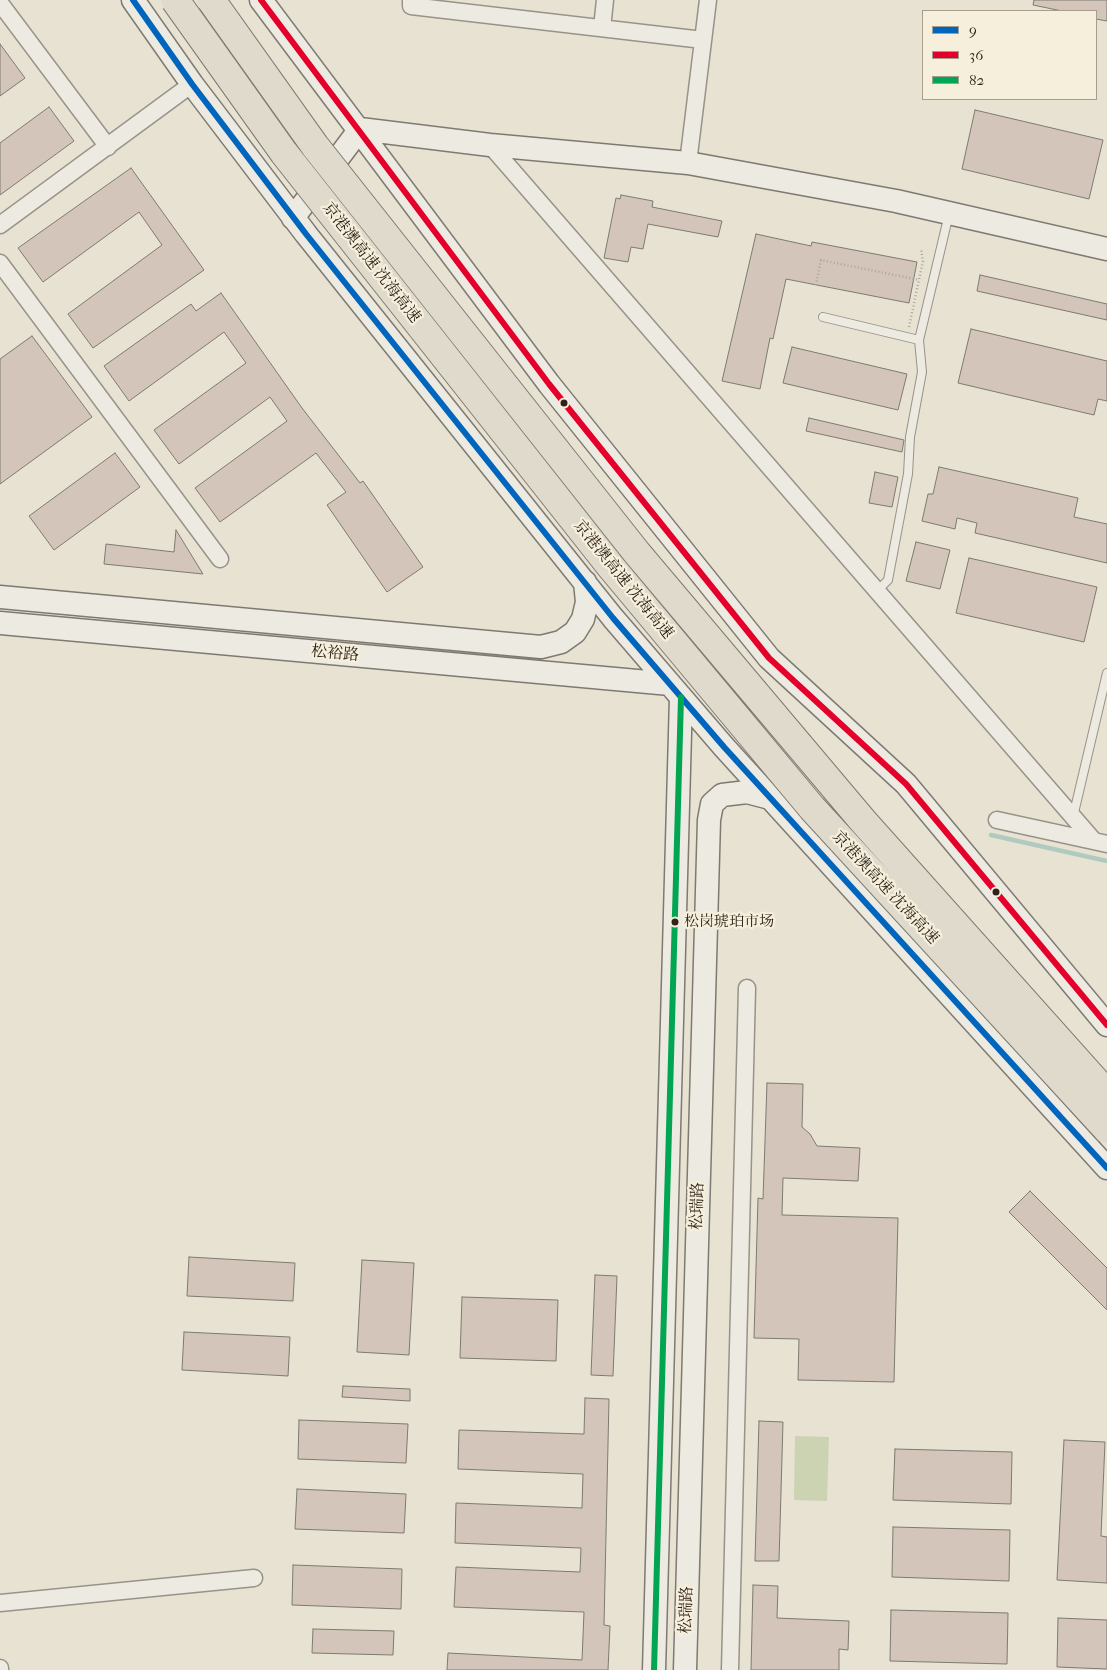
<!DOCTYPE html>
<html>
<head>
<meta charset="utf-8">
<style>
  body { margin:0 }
  #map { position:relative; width:1107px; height:1670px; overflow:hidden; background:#e7e2d2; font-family:"IM FELL French Canon",serif }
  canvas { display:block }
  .legend { position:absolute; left:922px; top:10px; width:175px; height:90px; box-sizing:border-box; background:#f5efdc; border:1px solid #a69d8f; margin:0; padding:6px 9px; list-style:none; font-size:15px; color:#30231b }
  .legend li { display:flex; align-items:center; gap:10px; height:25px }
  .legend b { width:25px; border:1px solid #a69d8f }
</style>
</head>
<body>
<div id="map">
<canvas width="1107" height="1670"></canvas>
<ul class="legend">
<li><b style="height:6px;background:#0065bd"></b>9</li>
<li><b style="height:6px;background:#e4002b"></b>36</li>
<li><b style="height:6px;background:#00a651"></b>82</li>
</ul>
</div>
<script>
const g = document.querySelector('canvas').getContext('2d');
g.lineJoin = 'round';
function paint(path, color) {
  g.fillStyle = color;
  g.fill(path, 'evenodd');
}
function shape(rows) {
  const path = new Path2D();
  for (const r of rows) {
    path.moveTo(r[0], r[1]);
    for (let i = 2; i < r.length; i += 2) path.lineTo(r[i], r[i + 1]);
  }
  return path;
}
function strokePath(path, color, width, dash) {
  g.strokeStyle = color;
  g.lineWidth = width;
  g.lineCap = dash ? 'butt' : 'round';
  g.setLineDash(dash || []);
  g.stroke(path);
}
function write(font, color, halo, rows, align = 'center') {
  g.font = font + ' "IM FELL French Canon","Noto Serif SC",serif';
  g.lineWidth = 4.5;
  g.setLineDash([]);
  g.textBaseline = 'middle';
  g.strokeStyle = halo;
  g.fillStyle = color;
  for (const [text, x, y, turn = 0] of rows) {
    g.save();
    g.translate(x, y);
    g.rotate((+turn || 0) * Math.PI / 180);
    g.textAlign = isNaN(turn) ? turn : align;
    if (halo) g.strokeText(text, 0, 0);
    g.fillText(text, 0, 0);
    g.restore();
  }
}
const green = shape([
  [795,1436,829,1437,827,1501,794,1500]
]);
const stream = shape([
  [991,835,1107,861]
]);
const building = shape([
  [1034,0,1107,0,1107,21,1096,19,1096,11,1062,11,1033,5,1034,0],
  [0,44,25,78,0,96,0,44],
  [49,107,74,141,0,195,0,143,49,107],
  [975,110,1103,140,1089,199,962,169,975,110],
  [131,168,204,270,93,348,68,314,162,245,139,212,43,282,18,248,131,168],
  [621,195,653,201,652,207,722,221,718,237,648,224,643,249,631,247,628,262,604,258,616,198,620,199,621,195],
  [756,234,811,246,812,242,917,262,909,303,786,279,773,339,770,338,760,389,722,381,756,234],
  [980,275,1107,304,1107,320,977,291,980,275],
  [221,293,302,408,360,483,363,481,423,567,387,592,327,505,346,492,316,453,220,522,195,488,287,421,270,397,179,464,154,430,246,363,224,332,129,401,104,366,191,304,196,311,221,293],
  [971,329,1107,361,1107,401,1098,399,1094,415,958,383,971,329],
  [32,336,92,417,0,484,0,359,32,336],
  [792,347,907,374,898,410,783,383,792,347],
  [809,418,904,440,902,452,806,431,809,418],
  [115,453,140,487,54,550,29,516,115,453],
  [939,467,1078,498,1074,517,1107,524,1107,563,975,533,977,523,957,518,955,529,922,521,928,494,933,494,939,467],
  [875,472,898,477,892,507,869,503,875,472],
  [176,530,203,574,104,564,106,544,174,552,176,530],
  [916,542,950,550,940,589,906,581,916,542],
  [969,558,1097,587,1084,642,956,613,969,558],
  [767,1083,803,1084,802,1127,810,1134,817,1146,860,1148,858,1181,783,1178,782,1215,898,1218,894,1382,798,1380,799,1339,754,1338,758,1198,763,1199,767,1083],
  [1030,1191,1107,1268,1107,1310,1009,1212,1030,1191],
  [189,1257,295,1263,293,1301,187,1296,189,1257],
  [362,1260,414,1263,409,1355,357,1352,362,1260],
  [595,1275,617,1276,613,1376,591,1375,595,1275],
  [462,1297,558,1300,556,1361,460,1358,462,1297],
  [184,1332,290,1337,288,1376,182,1370,184,1332],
  [343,1386,410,1389,410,1401,342,1397,343,1386],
  [585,1398,609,1399,604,1625,610,1626,608,1670,447,1670,448,1653,582,1660,584,1612,454,1607,456,1567,580,1572,581,1548,455,1543,456,1503,582,1508,583,1474,458,1469,459,1430,584,1434,585,1398],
  [299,1420,408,1424,406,1463,298,1459,299,1420],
  [759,1421,783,1422,779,1561,755,1561,759,1421],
  [1064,1440,1105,1442,1101,1536,1107,1537,1107,1583,1057,1580,1064,1440],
  [895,1449,1012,1452,1011,1504,893,1500,895,1449],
  [297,1489,406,1494,404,1533,295,1529,297,1489],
  [893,1527,1010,1530,1009,1581,892,1577,893,1527],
  [293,1565,402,1569,401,1609,292,1605,293,1565],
  [753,1585,778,1586,777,1618,849,1621,848,1650,839,1649,839,1670,751,1670,753,1585],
  [891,1610,1008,1613,1007,1664,890,1661,891,1610],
  [1058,1618,1107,1620,1107,1669,1057,1667,1058,1618],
  [313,1629,394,1631,393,1655,312,1653,313,1629]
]);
const path = shape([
  [816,285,821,260,919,280],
  [909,327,923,261,921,249]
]);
const lane = shape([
  [823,317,919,340,949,214],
  [877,591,888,580,908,474,910,437,922,372,919,340],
  [1073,817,1107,673]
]);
const street = shape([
  [411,0,411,6,703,40],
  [0,3,108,147],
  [602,28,605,0],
  [490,145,1094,841],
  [688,163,708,0],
  [0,225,192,84],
  [0,263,220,559],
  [997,820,1107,844],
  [0,1603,254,1578],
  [0,1668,0,1670],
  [730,1670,747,988]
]);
const secondary = shape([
  [133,0,192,84,306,234,613,618,724,747,1107,1168],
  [261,0,549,384,769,658,906,784,1107,1025],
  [293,218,360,129,490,145,688,163,896,201,1107,249],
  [0,597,541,647,561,642,575,632,583,619,587,602,585,582],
  [0,623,670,684],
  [654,1670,681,697],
  [685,1670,709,820,712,804,722,795,747,792,770,798]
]);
const highwayBridge = shape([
  [175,0,284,153,611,567,812,808,1107,1129],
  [211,0,315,146,637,553,863,821,1107,1094]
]);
const bus1 = shape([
  [133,0,192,84,306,234,613,618,724,747,1107,1168]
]);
const bus2 = shape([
  [261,0,549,384,769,658,906,784,1107,1025]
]);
const bus3 = shape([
  [654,1670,681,697]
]);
const markers = [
  [564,403,4.5,"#30231b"],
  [996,892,4.5,"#30231b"],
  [675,922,4.5,"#30231b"]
];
const busNames = [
  ["松岗琥珀市场",684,922]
];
const streetNames = [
  ["京港澳高速 沈海高速",371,263,52],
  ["京港澳高速 沈海高速",623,580,51],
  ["松裕路",335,654,5],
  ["京港澳高速 沈海高速",885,888,47],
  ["松瑞路",698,1206,-88],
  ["松瑞路",687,1610,-88]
];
paint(green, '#ccd3b3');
strokePath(stream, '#b1cac0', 4.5);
paint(building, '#d3c5b9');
strokePath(building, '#7e7a71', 1);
strokePath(lane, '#989389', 10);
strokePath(street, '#989389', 19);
strokePath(secondary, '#7e7a71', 25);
strokePath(path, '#aaa69f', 2.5, [1, 2.5]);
strokePath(lane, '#eceae1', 8);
strokePath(street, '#eceae1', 16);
strokePath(secondary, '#eceae1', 22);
strokePath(highwayBridge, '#7e7a71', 30, []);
strokePath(highwayBridge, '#dfdacc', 28);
strokePath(bus1, '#0065bd', 6);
strokePath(bus2, '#e4002b', 6);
strokePath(bus3, '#00a651', 6);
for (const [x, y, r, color] of markers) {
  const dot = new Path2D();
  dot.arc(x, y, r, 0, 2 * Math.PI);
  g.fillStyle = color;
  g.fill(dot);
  strokePath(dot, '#f5efdc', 2);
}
write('15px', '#30231b', '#f5efdc', busNames, 'left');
write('16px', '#30231b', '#f5efdc', streetNames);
</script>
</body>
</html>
